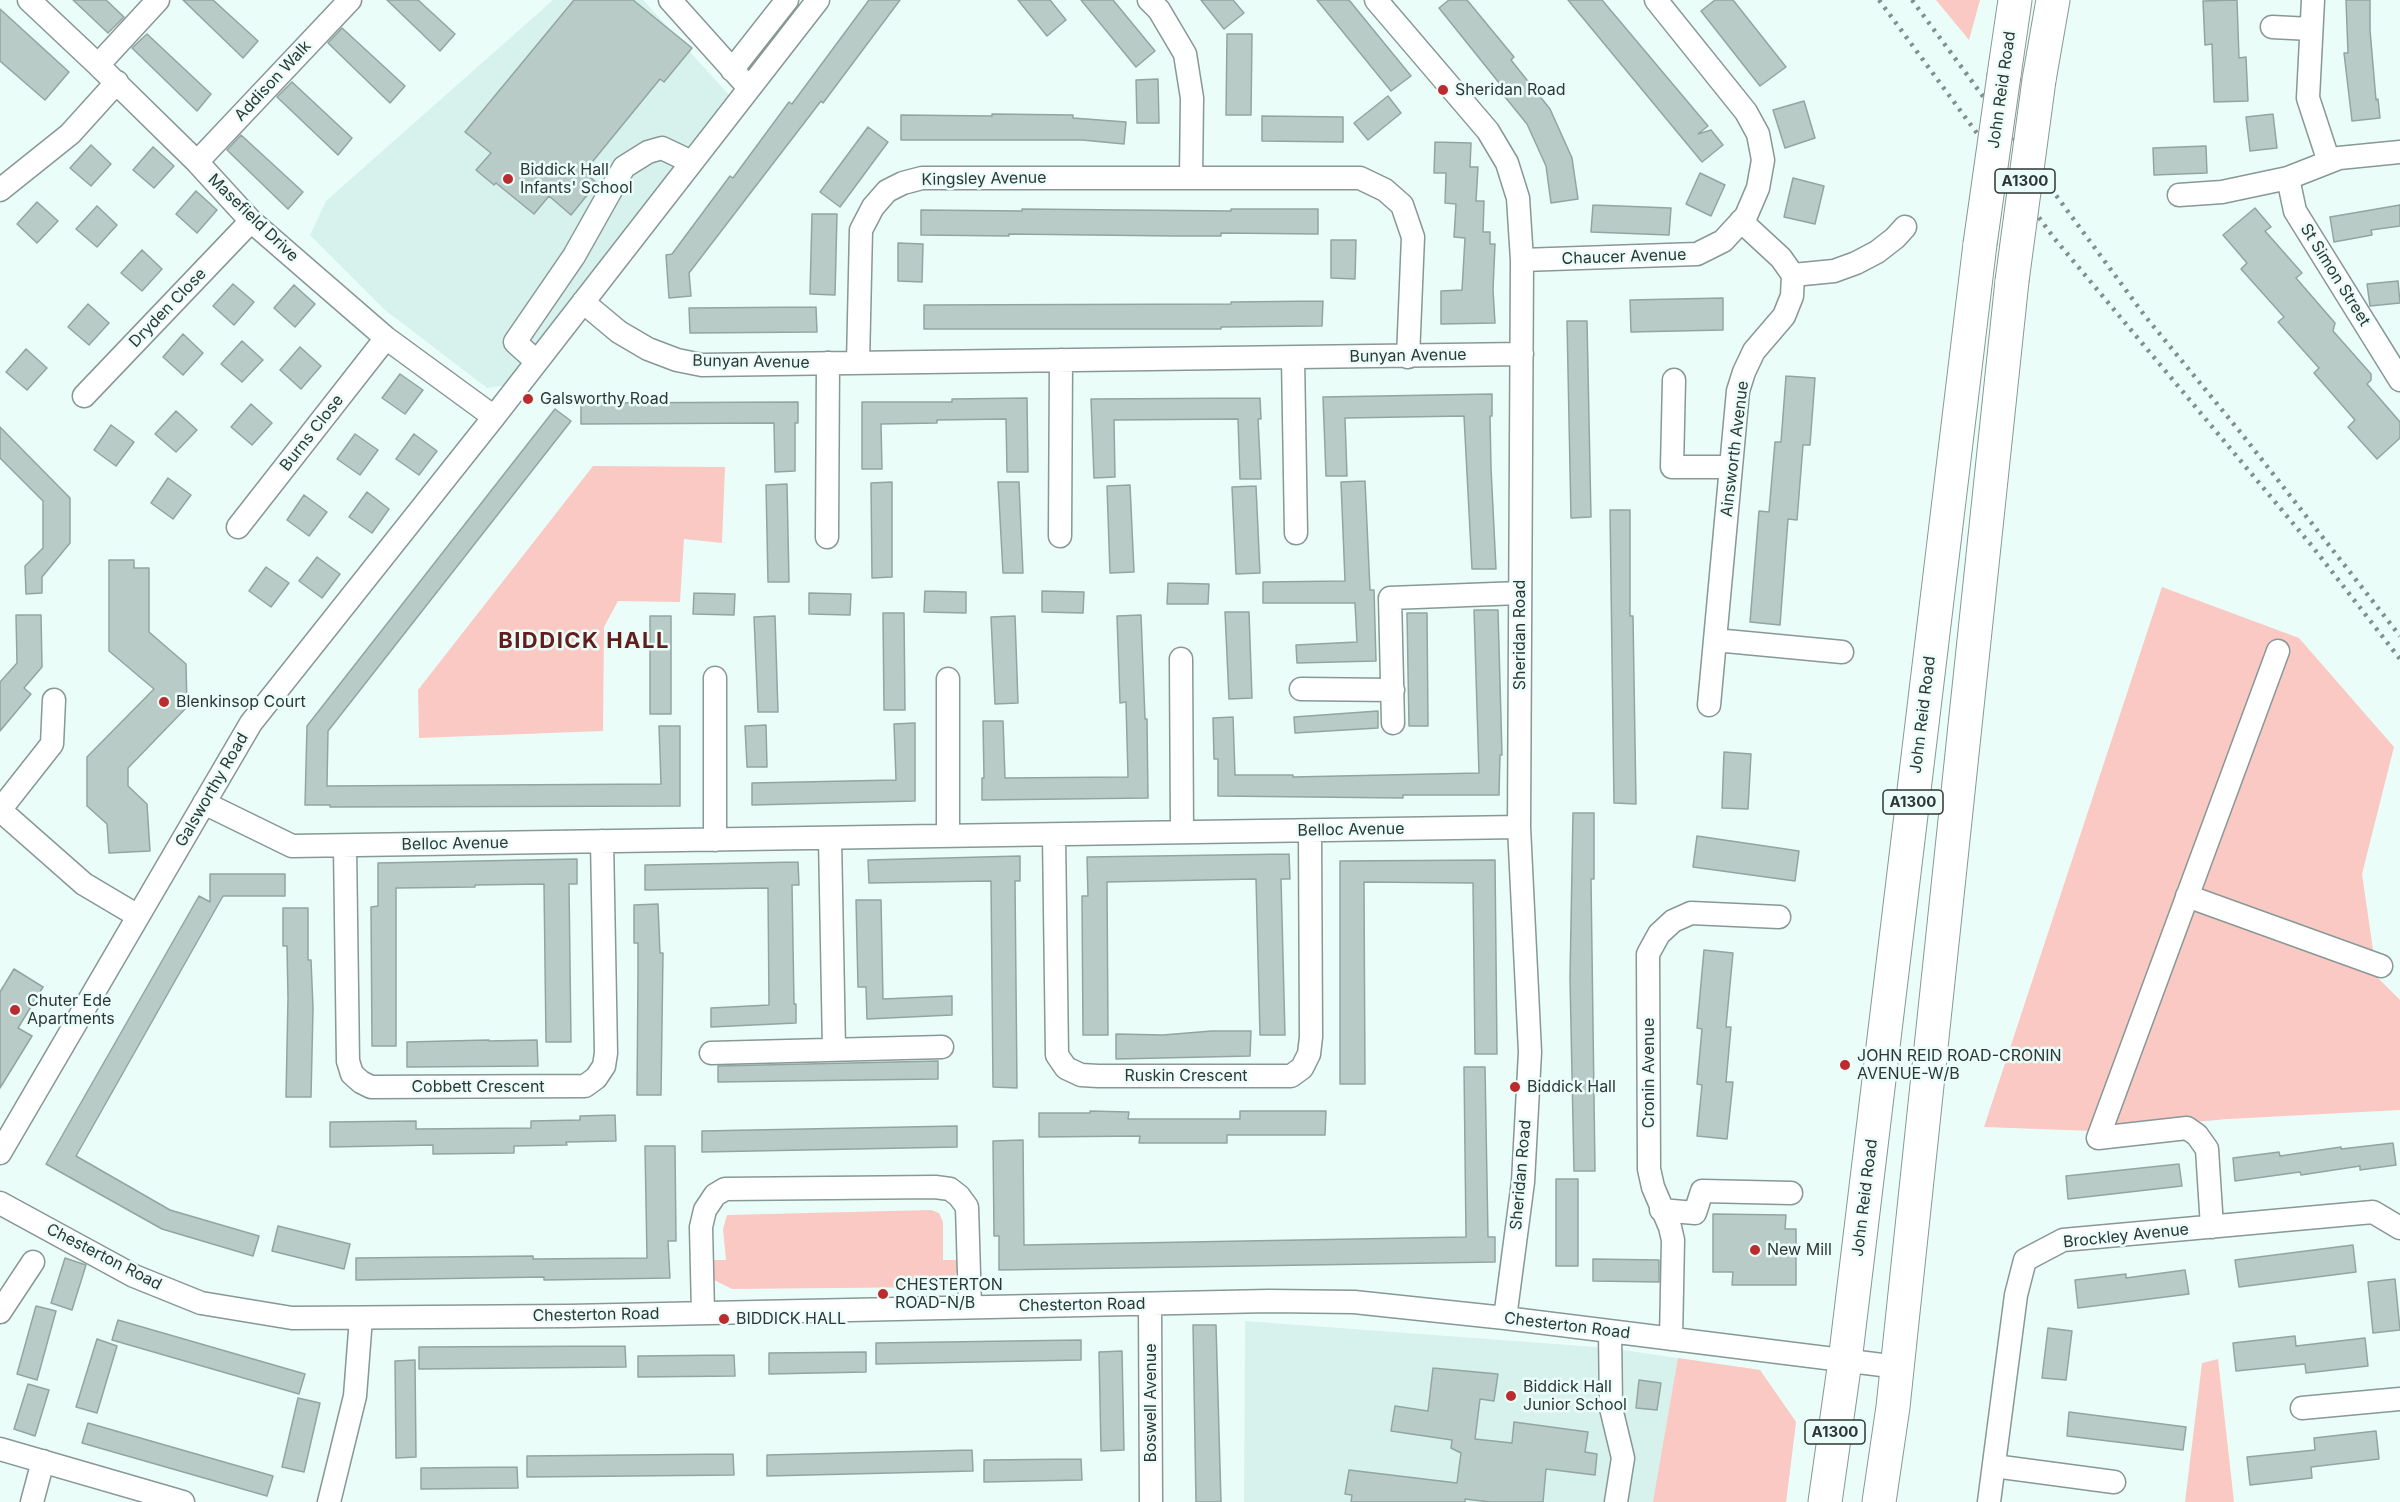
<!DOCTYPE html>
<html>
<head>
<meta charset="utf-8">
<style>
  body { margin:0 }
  canvas { display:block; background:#eafdf9 }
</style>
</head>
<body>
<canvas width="2400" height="1502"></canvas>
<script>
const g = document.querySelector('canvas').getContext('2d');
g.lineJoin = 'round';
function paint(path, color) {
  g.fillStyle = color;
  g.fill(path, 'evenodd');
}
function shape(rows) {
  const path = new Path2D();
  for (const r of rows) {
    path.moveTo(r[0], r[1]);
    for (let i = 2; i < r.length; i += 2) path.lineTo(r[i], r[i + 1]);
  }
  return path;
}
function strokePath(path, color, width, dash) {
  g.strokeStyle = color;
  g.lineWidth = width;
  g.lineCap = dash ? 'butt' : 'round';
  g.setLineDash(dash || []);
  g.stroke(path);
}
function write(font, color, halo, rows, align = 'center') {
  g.font = font + ' Inter,sans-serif';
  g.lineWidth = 5;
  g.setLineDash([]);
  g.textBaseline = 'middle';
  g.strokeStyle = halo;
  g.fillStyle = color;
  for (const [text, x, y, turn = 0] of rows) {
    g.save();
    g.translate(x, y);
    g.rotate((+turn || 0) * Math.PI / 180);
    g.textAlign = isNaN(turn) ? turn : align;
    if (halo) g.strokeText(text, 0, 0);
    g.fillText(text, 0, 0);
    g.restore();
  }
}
const built = shape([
  [553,0,643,0,730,96,506,385,487,388,385,310,310,235,326,201],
  [1245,1321,1609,1348,1760,1370,1796,1422,1786,1502,1244,1502]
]);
const green = shape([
  [1936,0,1980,0,1969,40],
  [593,466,725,467,722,543,684,539,680,602,618,601,604,627,603,731,419,738,418,690],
  [2162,587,2299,638,2394,747,2362,874,2377,977,2400,1000,2400,1110,2228,1119,2093,1131,1984,1127],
  [931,1210,939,1213,943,1222,943,1260,959,1260,957,1271,952,1282,942,1287,732,1289,714,1280,713,1260,726,1260,723,1229,727,1215],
  [1678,1358,1760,1370,1796,1422,1786,1502,1653,1502],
  [2218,1359,2234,1502,2185,1502,2202,1363]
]);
const building = shape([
  [73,0,106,0,124,17,108,33,73,0],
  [183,0,213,0,258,41,243,58,183,0],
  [387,0,418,0,455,34,440,51,387,0],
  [574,0,633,0,692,48,664,82,660,79,584,172,597,183,571,215,549,196,534,214,496,183,494,185,476,170,491,153,465,132,574,0],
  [869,0,900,0,823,103,821,101,689,273,691,296,669,298,666,255,672,254,730,176,733,178,789,102,792,104,869,0],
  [1018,0,1050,0,1066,20,1047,36,1018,0],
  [1081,0,1113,0,1155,51,1136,67,1081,0],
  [1201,0,1233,0,1244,13,1224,29,1201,0],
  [1317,0,1349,0,1411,76,1391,91,1317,0],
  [1449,0,1467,0,1514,57,1511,60,1550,109,1572,158,1578,199,1551,203,1546,166,1527,124,1497,87,1500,84,1439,8,1449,0],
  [1568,0,1602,0,1708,126,1698,134,1711,130,1723,145,1702,162,1568,0],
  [1715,0,1733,0,1786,67,1760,86,1701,11,1715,0],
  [2237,0,2239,58,2246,57,2248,101,2214,102,2212,44,2205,45,2203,1,2237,0],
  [2346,0,2370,0,2370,30,2376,100,2378,99,2380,118,2352,121,2344,53,2348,53,2346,0],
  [0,9,69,72,45,100,0,61,0,9],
  [342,28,405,86,390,103,328,43,342,28],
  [147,34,211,94,197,111,132,48,147,34],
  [1227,34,1252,34,1251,115,1226,115,1227,34],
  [1158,79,1159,123,1137,123,1136,80,1158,79],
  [292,82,352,138,338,155,277,97,292,82],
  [1388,96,1401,113,1368,140,1354,123,1388,96],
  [1804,101,1815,138,1785,148,1773,110,1804,101],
  [992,114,1073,115,1073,118,1126,122,1124,144,1082,140,901,140,901,115,992,116,992,114],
  [2273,114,2277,148,2250,151,2246,117,2273,114],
  [1262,116,1343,117,1343,142,1262,141,1262,116],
  [868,127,888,142,840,207,820,192,868,127],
  [241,135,303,192,288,209,227,150,241,135],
  [1435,142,1471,143,1470,167,1478,167,1476,201,1484,201,1483,232,1490,232,1490,244,1495,244,1493,290,1495,323,1441,324,1441,291,1462,290,1465,238,1454,237,1456,204,1445,203,1446,173,1434,173,1435,142],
  [91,145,111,164,91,186,70,168,91,145],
  [2206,146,2207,173,2154,175,2153,148,2206,146],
  [153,147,174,166,154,188,133,170,153,147],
  [1700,173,1725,185,1711,216,1686,204,1700,173],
  [1793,178,1824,186,1815,224,1784,217,1793,178],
  [196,191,217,210,197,233,176,214,196,191],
  [37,202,58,221,37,243,17,224,37,202],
  [1593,205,1671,208,1669,235,1591,232,1593,205],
  [2400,205,2400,226,2371,230,2372,235,2334,242,2330,217,2400,205],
  [97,206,117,225,97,247,76,229,97,206],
  [2255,208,2271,227,2265,231,2302,273,2296,278,2335,323,2333,331,2371,374,2371,380,2367,384,2400,422,2400,438,2377,459,2348,427,2355,420,2314,373,2319,368,2278,322,2284,317,2241,269,2247,263,2223,235,2255,208],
  [1022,209,1231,211,1231,209,1318,209,1318,234,1221,233,1221,236,1175,236,1009,234,1009,236,921,235,921,210,1022,211,1022,209],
  [812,214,837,214,835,295,810,294,812,214],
  [1331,240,1356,240,1355,279,1331,278,1331,240],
  [898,243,923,244,922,282,898,281,898,243],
  [142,250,162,269,142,291,121,273,142,250],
  [2398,281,2400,303,2370,306,2367,284,2398,281],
  [233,284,254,302,234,325,213,306,233,284],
  [294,285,315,304,295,327,274,308,294,285],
  [1723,298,1723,330,1631,332,1630,300,1723,298],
  [1323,301,1322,326,1221,327,1221,329,924,329,924,305,1231,304,1231,302,1323,301],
  [88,304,109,323,89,345,68,327,88,304],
  [816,307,817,332,690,333,689,308,816,307],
  [1567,321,1587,321,1591,517,1571,518,1567,321],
  [183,334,203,353,183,375,163,357,183,334],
  [242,341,263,360,242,382,221,364,242,341],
  [300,347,321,366,301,389,280,370,300,347],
  [26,349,47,368,27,390,6,372,26,349],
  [400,374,423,390,405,414,382,398,400,374],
  [1786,376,1815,378,1810,445,1803,445,1797,520,1788,519,1780,625,1750,622,1759,511,1769,512,1775,442,1781,442,1786,376],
  [1492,394,1492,416,1490,416,1491,468,1496,569,1472,569,1464,416,1345,418,1347,476,1326,476,1323,397,1492,394],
  [1027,398,1028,472,1007,472,1006,419,937,420,937,423,881,424,882,469,862,469,862,402,952,402,952,399,1027,398],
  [1260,398,1261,419,1258,419,1261,479,1240,479,1238,419,1114,420,1115,477,1094,478,1091,399,1260,398],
  [798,402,798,423,795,423,795,471,775,472,774,423,581,424,581,403,798,402],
  [251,404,272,423,252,445,231,427,251,404],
  [555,409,571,421,328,731,327,786,661,784,659,726,680,726,680,806,330,807,330,805,305,805,307,726,555,409],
  [176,411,197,430,176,452,155,434,176,411],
  [111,425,134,442,116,466,94,450,111,425],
  [0,427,70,498,70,543,42,577,42,593,26,594,25,566,43,548,43,501,0,458,0,427],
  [355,434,378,450,360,475,337,459,355,434],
  [414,434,437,451,419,475,396,459,414,434],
  [168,478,191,495,173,519,151,503,168,478],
  [1365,481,1370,590,1374,590,1376,661,1297,663,1296,645,1357,642,1355,603,1263,603,1263,582,1345,581,1341,482,1365,481],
  [892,482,892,577,872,578,871,483,892,482],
  [998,482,1019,482,1023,573,1003,573,998,482],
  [787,484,789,582,768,582,766,485,787,484],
  [1130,485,1134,572,1110,573,1107,486,1130,485],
  [1256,486,1260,573,1236,574,1232,487,1256,486],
  [367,492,389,509,372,533,349,517,367,492],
  [304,495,327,512,309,536,287,520,304,495],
  [1610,510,1630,510,1630,616,1633,616,1636,804,1614,803,1610,510],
  [317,557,340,574,322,598,299,581,317,557],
  [109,560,134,560,134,568,149,568,149,632,186,664,187,707,128,768,128,786,147,804,150,851,109,853,107,824,87,806,87,757,154,689,109,651,109,560],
  [266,567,289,583,271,607,249,591,266,567],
  [1168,583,1209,584,1208,604,1167,604,1168,583],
  [925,591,966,592,966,613,924,612,925,591],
  [1042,591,1084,592,1083,613,1042,612,1042,591],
  [694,593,735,594,734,615,693,614,694,593],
  [809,593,851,594,850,615,809,614,809,593],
  [1474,610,1498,610,1502,755,1500,755,1499,795,1403,795,1403,798,1218,796,1218,759,1214,759,1213,718,1233,717,1235,775,1293,775,1293,777,1479,773,1474,610],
  [1225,612,1249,612,1252,698,1229,699,1225,612],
  [883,613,904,613,905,710,884,710,883,613],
  [1407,613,1427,613,1428,726,1409,726,1407,613],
  [16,615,41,615,42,667,24,688,31,694,0,731,0,682,17,663,16,615],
  [1141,615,1145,719,1147,719,1148,798,982,800,982,778,984,778,983,721,1003,721,1005,778,1128,777,1126,702,1120,703,1117,616,1141,615],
  [650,616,671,616,671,714,650,714,650,616],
  [775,616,778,712,758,712,754,617,775,616],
  [1015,616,1018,703,995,704,991,617,1015,616],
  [1378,711,1378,728,1295,733,1294,717,1378,711],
  [915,723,915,801,752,805,752,783,896,780,894,724,915,723],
  [766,725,767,767,747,767,745,726,766,725],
  [1724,752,1751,754,1748,809,1722,808,1724,752],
  [1573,813,1594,813,1594,879,1591,879,1595,1171,1574,1171,1570,978,1573,813],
  [1697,836,1799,851,1795,881,1693,867,1697,836],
  [1289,854,1290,879,1281,879,1285,1035,1260,1035,1256,879,1107,882,1108,1035,1083,1035,1082,896,1088,896,1087,857,1289,854],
  [1020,856,1020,881,1015,881,1017,1088,993,1087,991,881,869,883,868,860,1020,856],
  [577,859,577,884,569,884,571,1042,546,1042,544,884,475,885,475,887,396,888,396,1046,372,1046,371,907,378,906,378,863,577,859],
  [1495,860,1497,1054,1475,1054,1473,883,1364,882,1365,1084,1340,1084,1340,861,1495,860],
  [798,862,799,885,792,885,794,1004,796,1004,796,1023,711,1027,711,1008,769,1005,768,888,645,890,645,865,798,862],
  [210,874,285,874,285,896,223,896,76,1156,170,1210,259,1236,253,1256,162,1229,46,1164,199,896,210,902,210,874],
  [856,900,881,900,883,999,952,996,952,1015,867,1019,866,987,858,987,856,900],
  [658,904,660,953,663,953,661,1095,637,1095,638,973,638,943,634,943,634,905,658,904],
  [283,908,308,908,308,960,311,960,313,1008,311,1097,286,1097,288,998,287,946,283,946,283,908],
  [1704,950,1733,953,1726,1027,1731,1027,1726,1082,1733,1082,1727,1139,1697,1136,1702,1085,1697,1084,1702,1029,1697,1028,1704,950],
  [14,969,43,987,18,1028,32,1036,0,1088,0,992,14,969],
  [1212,1031,1251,1031,1250,1056,1116,1059,1116,1034,1163,1035,1212,1031],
  [489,1040,489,1041,537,1040,538,1066,407,1067,407,1042,489,1040],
  [938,1061,938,1079,718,1082,718,1066,938,1061],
  [1464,1067,1485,1067,1488,1237,1495,1237,1495,1262,999,1270,999,1236,994,1236,993,1141,1023,1140,1024,1245,1466,1237,1464,1067],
  [1090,1111,1129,1112,1128,1119,1240,1119,1240,1111,1326,1111,1325,1135,1227,1135,1227,1143,1139,1143,1140,1136,1039,1137,1039,1113,1090,1113,1090,1111],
  [615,1115,616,1141,566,1142,567,1145,514,1146,514,1153,433,1154,433,1145,330,1147,330,1122,416,1121,416,1129,531,1128,531,1121,580,1120,580,1116,615,1115],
  [957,1126,957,1147,702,1152,702,1131,957,1126],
  [2393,1143,2396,1165,2360,1170,2360,1166,2301,1175,2300,1172,2235,1181,2233,1158,2279,1152,2280,1156,2341,1147,2341,1149,2393,1143],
  [645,1146,675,1146,676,1241,668,1241,670,1278,544,1280,544,1277,356,1280,356,1258,533,1256,533,1259,647,1258,645,1146],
  [2179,1164,2182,1186,2068,1199,2066,1176,2179,1164],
  [1556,1179,1578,1179,1578,1266,1556,1266,1556,1179],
  [1713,1214,1786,1215,1785,1229,1796,1229,1796,1285,1732,1285,1733,1272,1713,1272,1713,1214],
  [278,1226,350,1244,344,1269,272,1251,278,1226],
  [2353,1245,2356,1272,2239,1287,2235,1260,2353,1245],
  [65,1258,86,1265,72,1310,51,1303,65,1258],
  [1593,1259,1659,1260,1659,1282,1593,1281,1593,1259],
  [2185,1270,2189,1294,2078,1308,2075,1280,2126,1274,2126,1278,2185,1270],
  [2395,1279,2400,1330,2373,1333,2368,1282,2395,1279],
  [36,1306,56,1311,37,1380,17,1374,36,1306],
  [118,1320,305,1374,299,1394,112,1340,118,1320],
  [1193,1325,1216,1325,1221,1502,1196,1502,1193,1325],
  [2048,1328,2072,1331,2066,1380,2042,1378,2048,1328],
  [2295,1336,2296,1346,2365,1338,2368,1366,2306,1373,2305,1364,2236,1371,2233,1343,2295,1336],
  [97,1339,117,1346,97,1413,76,1407,97,1339],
  [1081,1340,1081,1360,876,1364,876,1343,1081,1340],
  [625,1346,626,1367,419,1369,419,1347,625,1346],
  [1122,1351,1124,1450,1101,1451,1099,1352,1122,1351],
  [866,1352,866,1372,769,1374,769,1353,866,1352],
  [734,1355,735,1376,638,1377,638,1356,734,1355],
  [415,1360,416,1457,396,1458,395,1361,415,1360],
  [1433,1368,1498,1374,1494,1401,1480,1399,1475,1439,1512,1443,1514,1422,1588,1432,1585,1452,1597,1454,1595,1475,1546,1469,1543,1502,1490,1502,1465,1499,1465,1502,1351,1502,1352,1495,1345,1494,1349,1470,1457,1483,1461,1453,1451,1448,1452,1440,1391,1431,1395,1406,1428,1411,1433,1368],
  [1639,1380,1661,1383,1657,1410,1636,1408,1639,1380],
  [28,1384,49,1390,35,1436,14,1429,28,1384],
  [298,1398,320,1403,304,1472,282,1467,298,1398],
  [2069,1412,2186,1427,2183,1450,2067,1436,2069,1412],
  [88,1423,273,1476,267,1496,82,1443,88,1423],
  [2376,1431,2379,1459,2311,1467,2312,1478,2250,1485,2247,1457,2315,1450,2314,1438,2376,1431],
  [972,1450,973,1471,767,1476,767,1455,972,1450],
  [733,1454,734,1475,527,1477,527,1456,733,1454],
  [1081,1459,1082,1480,984,1482,984,1460,1081,1459],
  [517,1467,518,1488,421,1489,421,1468,517,1467]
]);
const minor = shape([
  [29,0,98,65,197,162,251,221,386,338,494,417],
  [670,0,749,88],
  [1149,0,1159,10,1185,54,1192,98,1191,178],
  [1376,0,1488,131,1507,163,1518,198,1522,260,1519,827,1530,1052,1523,1182,1505,1318],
  [2313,0,2308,98,2329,162],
  [2272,27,2311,29],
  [98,65,158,0],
  [732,70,787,0],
  [197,162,350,0],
  [2288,178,2295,211,2400,380],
  [0,190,70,134,117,82],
  [2179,195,2222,192,2288,178,2339,158,2400,152],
  [1522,260,1697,254,1723,241,1746,216,1758,188,1763,160,1758,134,1746,112,1656,0],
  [1793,275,1834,271,1856,263,1877,252,1895,238,1905,227],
  [583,302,619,332,648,349,677,360,702,365,1522,354],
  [1293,358,1296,533],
  [536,361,515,342,574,256,624,167,648,152,662,148,683,158,689,164],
  [858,363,861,230,873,207,887,191,903,183,922,178,1360,178,1385,190,1402,205,1413,237,1408,357],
  [1674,380,1672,467,1731,467],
  [84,396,251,221],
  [238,527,386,338],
  [1060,536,1061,360],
  [827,537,828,363],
  [1715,640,1842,652],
  [1181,659,1182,832],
  [715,678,715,840],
  [1301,689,1393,690],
  [1709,705,1738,391,1744,372,1754,351,1784,316,1792,296,1793,275,1781,258,1741,221],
  [1393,723,1390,598,1520,593],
  [204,803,292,846,1519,827],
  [0,810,84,884,138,916],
  [0,810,52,744,54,700],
  [1054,835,1057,1055,1066,1068,1081,1075,1098,1076,1291,1076,1302,1068,1309,1054,1311,1037,1310,831],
  [948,836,948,679],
  [830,838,834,1049],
  [345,846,348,1061,352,1074,361,1082,371,1087,585,1086,596,1078,604,1066,606,1053,602,841],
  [2187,896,2381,966],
  [711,1053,942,1047],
  [0,1153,251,723,494,417,818,0],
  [0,1203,134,1276,201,1303,292,1318,570,1316,1269,1301,1354,1302,1505,1318,1898,1367],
  [1661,1210,1695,1213,1702,1191,1791,1193],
  [2212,1227,2207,1149,2197,1135,2187,1128,2098,1138,2278,651],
  [1150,1304,1151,1502],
  [0,1312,33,1262],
  [703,1313,701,1227,705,1210,715,1195,725,1189,935,1187,950,1189,959,1196,967,1207,970,1307],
  [1610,1331,1611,1408,1623,1458,1616,1502],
  [1671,1339,1673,1240,1670,1227,1653,1187,1649,1169,1648,954,1659,934,1673,921,1691,913,1779,917],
  [2302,1408,2400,1399],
  [0,1449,183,1502],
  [1994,1466,2114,1482],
  [32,1502,43,1461],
  [329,1502,355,1396,361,1318],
  [1989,1502,2016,1295,2025,1260,2063,1240,2373,1212,2400,1228]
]);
const highway = shape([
  [2004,75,2015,0],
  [2039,80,2053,0],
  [1825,1502,1845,1361,1980,244],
  [1879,1502,1893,1407,2012,281]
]);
const rail = shape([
  [1879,0,2054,238,2312,546,2400,659],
  [1912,0,2145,316,2241,433,2400,636]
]);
const highwayBridge = shape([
  [1980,244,2004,75],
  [2012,281,2039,80]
]);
const markers = [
  [1443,90,6,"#bb2c30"],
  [508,179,6,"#bb2c30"],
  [528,399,6,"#bb2c30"],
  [164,702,6,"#bb2c30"],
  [15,1010,6,"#bb2c30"],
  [1845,1065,6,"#bb2c30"],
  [1515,1087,6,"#bb2c30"],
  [1755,1250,6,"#bb2c30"],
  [883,1294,6,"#bb2c30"],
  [724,1319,6,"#bb2c30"],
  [1511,1396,6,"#bb2c30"]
];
const shields = [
  [2025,181,60],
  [1913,802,60],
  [1835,1432,60]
];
const shieldNames = [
  ["A1300",2025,181],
  ["A1300",1913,802],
  ["A1300",1835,1432]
];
const streetNames = [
  ["Addison Walk",273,81,-47],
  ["John Reid Road",2002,90,-82],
  ["Kingsley Avenue",984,179,-1],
  ["Masefield Drive",253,218,44],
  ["Chaucer Avenue",1624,257,-2],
  ["St Simon Street",2335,275,58],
  ["Dryden Close",168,308,-46],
  ["Bunyan Avenue",1408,356,-1],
  ["Bunyan Avenue",751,362,1],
  ["Burns Close",312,433,-52],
  ["Ainsworth Avenue",1735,449,-83],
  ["Sheridan Road",1520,635,-90],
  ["John Reid Road",1923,715,-83],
  ["Galsworthy Road",212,790,-60],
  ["Belloc Avenue",1351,830,-1],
  ["Belloc Avenue",455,844,-1],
  ["Cronin Avenue",1649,1073,-90],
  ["Ruskin Crescent",1186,1076],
  ["Cobbett Crescent",478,1087],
  ["Sheridan Road",1521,1175,-85],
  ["John Reid Road",1865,1198,-83],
  ["Brockley Avenue",2126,1236,-6],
  ["Chesterton Road",104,1257,27],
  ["Chesterton Road",1082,1305,-1],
  ["Chesterton Road",596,1315,-1],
  ["Chesterton Road",1567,1326,7],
  ["Boswell Avenue",1151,1403,-90]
];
const poiNames = [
  ["Sheridan Road",1455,90],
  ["Biddick Hall",520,170],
  ["Infants' School",520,188],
  ["Galsworthy Road",540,399],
  ["Blenkinsop Court",176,702],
  ["Chuter Ede",27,1001],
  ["Apartments",27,1019],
  ["JOHN REID ROAD-CRONIN",1857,1056],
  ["AVENUE-W/B",1857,1074],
  ["Biddick Hall",1527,1087],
  ["New Mill",1767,1250],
  ["CHESTERTON",895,1285],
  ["ROAD-N/B",895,1303],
  ["BIDDICK HALL",736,1319],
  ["Biddick Hall",1523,1387],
  ["Junior School",1523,1405]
];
const districtNames = [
  ["BIDDICK HALL",584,641]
];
paint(built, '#d7f2ec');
paint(green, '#fbc9c4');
paint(building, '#b9cbc7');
strokePath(building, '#93a5a1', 1.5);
strokePath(minor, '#879895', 25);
strokePath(highway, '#879895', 35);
strokePath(minor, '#fff', 22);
strokePath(highway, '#fff', 33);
strokePath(rail, '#828f8c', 4.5, [3, 6]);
strokePath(highwayBridge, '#879895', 35, []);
strokePath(highwayBridge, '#fff', 33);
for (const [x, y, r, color] of markers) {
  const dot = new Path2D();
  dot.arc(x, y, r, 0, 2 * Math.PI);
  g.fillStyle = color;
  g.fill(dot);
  strokePath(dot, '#eafdf9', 2);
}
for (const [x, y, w] of shields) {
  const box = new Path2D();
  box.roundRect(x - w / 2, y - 12, w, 24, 4.5);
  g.fillStyle = '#eafdf9';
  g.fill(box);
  strokePath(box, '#2f3735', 1.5);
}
write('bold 15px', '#2f3735', null, shieldNames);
write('16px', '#2f3735', '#eafdf9', streetNames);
write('16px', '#2f3735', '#eafdf9', poiNames, 'left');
g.letterSpacing = '1.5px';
write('bold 22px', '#621d1c', '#eafdf9', districtNames);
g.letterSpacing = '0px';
</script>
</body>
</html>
